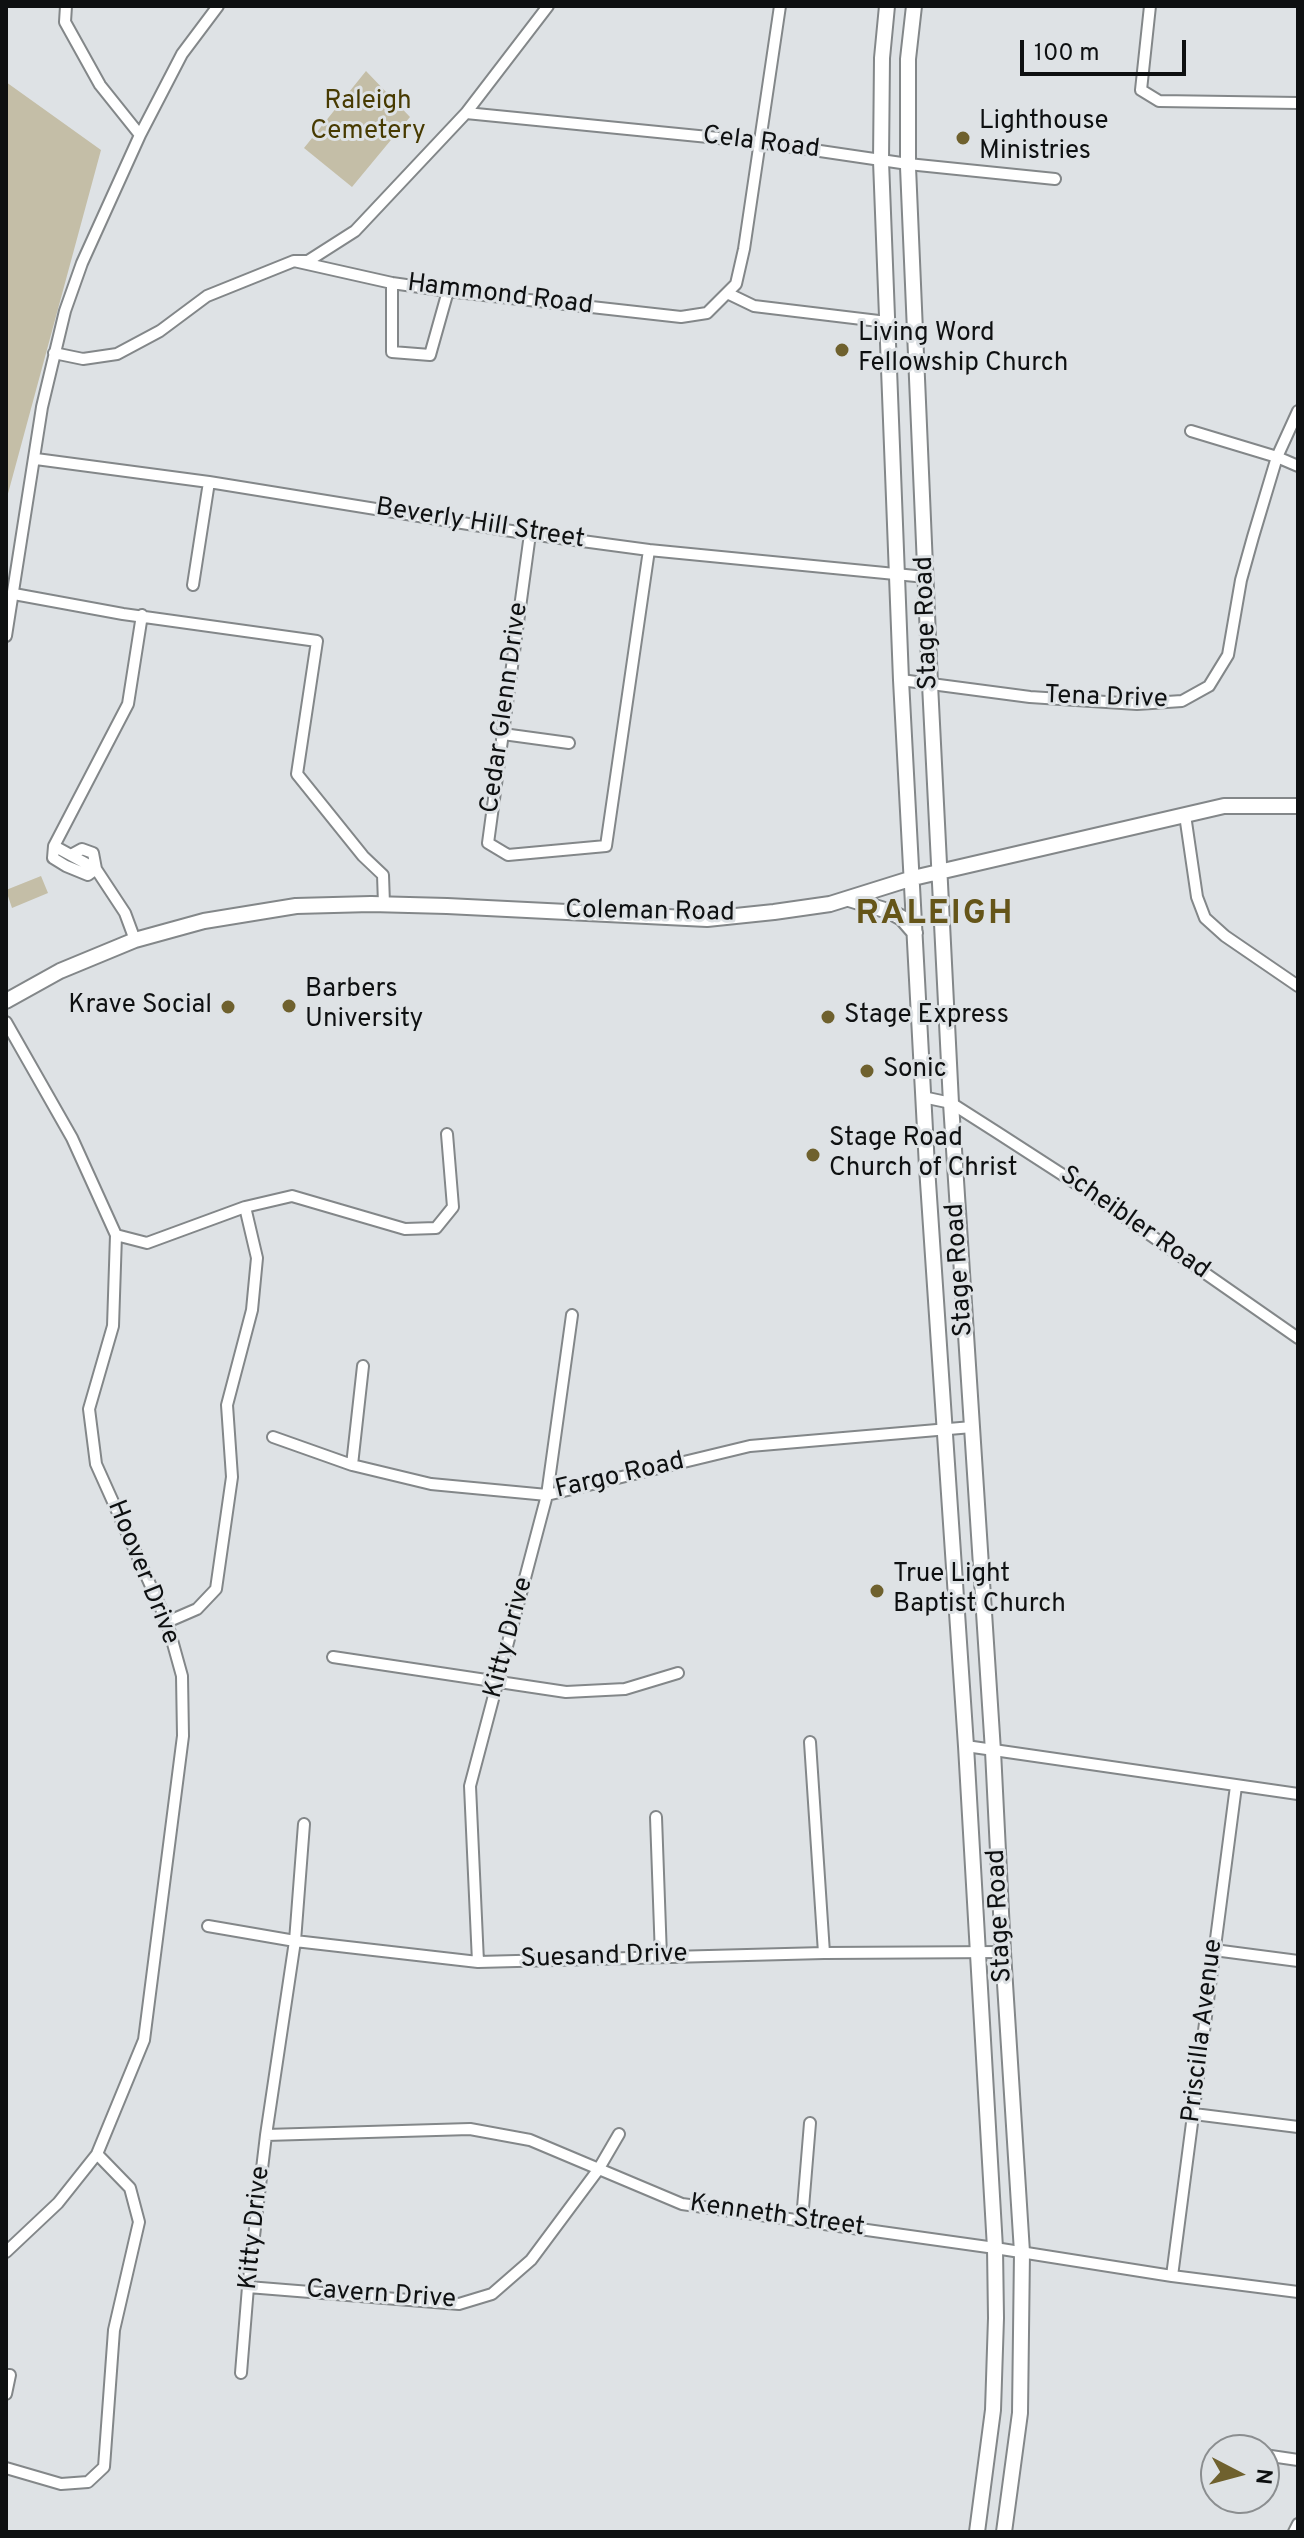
<!DOCTYPE html>
<html>
<head>
<meta charset="utf-8">
<style>
  body { margin:0 }
  #map { position:relative; width:1304px; height:2538px; overflow:hidden; background:#dee2e5; font-family:Overpass,sans-serif }
  canvas { display:block }
  .frame { position:absolute; inset:0; border:8px solid #0e1011; pointer-events:none }
  .north { position:absolute; left:1200px; top:2434px; width:80px; height:80px; box-sizing:border-box; background:#dee2e5; border:2px solid #8b8e90; border-radius:50%; rotate:96deg; font-size:22px; font-weight:700; line-height:32px; text-align:center; color:#0e1011 }
  .north::after { content:''; display:block; margin:auto; width:28px; height:36px; background:#6f612e; clip-path:polygon(50% 0,100% 100%,50% 72%,0 100%) }
  .scale { position:absolute; left:1020px; top:40px; width:166px; height:36px; box-sizing:border-box; border:4px solid #0e1011; border-top:0; padding-left:10px; font-size:24px; line-height:28px; white-space:nowrap; color:#0e1011; -webkit-text-stroke:6px #dee2e5; paint-order:stroke }
</style>
</head>
<body>
<div id="map">
<canvas width="1304" height="2538"></canvas>
<div class="frame"></div>
<div class="north">N</div>
<div class="scale">100 m</div>
</div>
<script>
const g = document.querySelector('canvas').getContext('2d');
g.lineJoin = 'round';
function paint(path, color) {
  g.fillStyle = color;
  g.fill(path, 'evenodd');
}
function shape(rows) {
  const path = new Path2D();
  for (const r of rows) {
    path.moveTo(r[0], r[1]);
    for (let i = 2; i < r.length; i += 2) path.lineTo(r[i], r[i + 1]);
  }
  return path;
}
function strokePath(path, color, width, dash) {
  g.strokeStyle = color;
  g.lineWidth = width;
  g.lineCap = dash ? 'butt' : 'round';
  g.setLineDash(dash || []);
  g.stroke(path);
}
function write(font, color, halo, rows, align = 'center') {
  g.font = font + ' Overpass,sans-serif';
  g.lineWidth = 6;
  g.setLineDash([]);
  g.textBaseline = 'middle';
  g.strokeStyle = halo;
  g.fillStyle = color;
  for (const [text, x, y, turn = 0] of rows) {
    g.save();
    g.translate(x, y);
    g.rotate((+turn || 0) * Math.PI / 180);
    g.textAlign = isNaN(turn) ? turn : align;
    if (halo) g.strokeText(text, 0, 0);
    g.fillText(text, 0, 0);
    g.restore();
  }
}
const green = shape([
  [366,71,410,117,352,187,304,148],
  [6,82,101,150,6,501],
  [41,876,48,893,12,908,6,890]
]);
const minor = shape([
  [66,6,65,22,100,85,140,135],
  [1150,6,1141,90,1159,101,1298,103],
  [466,113,759,142,908,164,1055,179],
  [294,261,392,283,448,291,681,317,707,313,736,284,744,249,780,6],
  [392,283,392,352,430,355,448,291],
  [727,293,754,306,887,322],
  [54,353,83,359,117,354,160,331,207,296,294,261,308,261,355,231,466,113,548,6],
  [1191,431,1277,457,1298,466],
  [36,459,209,482,530,534,649,550,926,577],
  [530,534,488,843,508,855,606,846,649,550],
  [193,585,209,482],
  [14,594,123,614,317,641,297,774,363,856,383,875,384,904],
  [6,636,42,407,65,311,82,263,140,135,182,54,218,6],
  [901,680,1030,697,1137,704,1182,701,1209,686,1228,655,1241,580,1253,537,1277,457,1298,411],
  [503,734,569,743],
  [1185,815,1197,897,1205,918,1225,936,1298,986],
  [54,846,96,869,125,913,135,940],
  [71,855,82,849,93,853,96,869],
  [96,869,88,875,66,866,53,858,54,846,128,704,142,615],
  [6,1022,72,1138,116,1235,113,1326,89,1409,96,1464,167,1622,182,1676,183,1736,144,2040,97,2154,58,2203,6,2252],
  [923,1097,951,1103,998,1133,1080,1186,1298,1338],
  [116,1235,147,1243,245,1207,292,1196,405,1229,436,1228,453,1207,447,1134],
  [273,1437,352,1465,431,1484,547,1495,750,1446,972,1427],
  [352,1465,363,1366],
  [167,1622,197,1609,216,1589,232,1477,227,1405,252,1310,257,1258,245,1207],
  [333,1657,566,1692,625,1689,678,1673],
  [810,1742,824,1953],
  [966,1746,1298,1794],
  [656,1817,661,1957],
  [208,1926,295,1941,478,1962,824,1953,1003,1952],
  [1214,1950,1298,1961],
  [478,1962,470,1786,547,1495,572,1315],
  [1194,2114,1298,2127],
  [266,2135,470,2129,530,2140,682,2204,995,2248,1172,2276,1298,2292],
  [802,2220,810,2123],
  [1172,2276,1236,1786],
  [248,2287,459,2304,492,2294,531,2260,598,2170,619,2134],
  [241,2373,248,2287,266,2135,295,1941,304,1824],
  [6,2375,10,2375,6,2394],
  [1264,2455,1298,2460],
  [6,2468,61,2484,88,2482,104,2467,114,2330,139,2222,130,2188,97,2154],
  [1294,2532,1298,2524]
]);
const secondary = shape([
  [887,6,882,58,881,161,901,680,927,1167,966,1746,995,2248,996,2318,993,2410,977,2532],
  [914,6,908,59,908,167,930,684,951,1103,993,1751,1003,1952,1022,2252,1020,2413,1004,2532],
  [849,899,891,912,902,918,915,933],
  [6,1001,60,971,135,940,204,921,296,906,371,904,447,906,707,919,774,912,830,904,913,878,1224,806,1298,806]
]);
const markers = [
  [963,138,8,"#6f612e"],
  [842,350,8,"#6f612e"],
  [289,1006,8,"#6f612e"],
  [228,1007,8,"#6f612e"],
  [828,1017,8,"#6f612e"],
  [867,1071,8,"#6f612e"],
  [813,1155,8,"#6f612e"],
  [877,1591,8,"#6f612e"]
];
const parkNames = [
  ["Raleigh",368,103],
  ["Cemetery",368,133]
];
const poiNames = [
  ["Lighthouse",979,123],
  ["Ministries",979,153],
  ["Living Word",858,335],
  ["Fellowship Church",858,365],
  ["Barbers",305,991],
  ["University",305,1021],
  ["Krave Social",212,1007,"right"],
  ["Stage Express",844,1017],
  ["Sonic",883,1071],
  ["Stage Road",829,1140],
  ["Church of Christ",829,1170],
  ["True Light",893,1576],
  ["Baptist Church",893,1606]
];
const streetNames = [
  ["Cela Road",761,144,7],
  ["Hammond Road",500,296,7],
  ["Beverly Hill Street",480,525,9],
  ["Stage Road",928,623,-92],
  ["Tena Drive",1106,699,2],
  ["Cedar Glenn Drive",506,708,-82],
  ["Coleman Road",650,913,1],
  ["Scheibler Road",1134,1224,35],
  ["Stage Road",961,1270,-94],
  ["Fargo Road",620,1477,-13],
  ["Hoover Drive",142,1573,68],
  ["Kitty Drive",510,1638,-75],
  ["Stage Road",1001,1916,-93],
  ["Suesand Drive",604,1958,-2],
  ["Priscilla Avenue",1204,2031,-83],
  ["Kenneth Street",777,2217,8],
  ["Kitty Drive",256,2228,-84],
  ["Cavern Drive",381,2296,4]
];
const districtNames = [
  ["RALEIGH",935,916]
];
paint(green, '#c4bea7');
strokePath(minor, '#838789', 14);
strokePath(secondary, '#838789', 18);
strokePath(minor, '#fff', 10);
strokePath(secondary, '#fff', 14);
for (const [x, y, r, color] of markers) {
  const dot = new Path2D();
  dot.arc(x, y, r, 0, 2 * Math.PI);
  g.fillStyle = color;
  g.fill(dot);
  strokePath(dot, '#dee2e5', 3);
}
write('26px', '#473a00', '#dee2e5', parkNames);
write('26px', '#0e1011', '#dee2e5', poiNames, 'left');
write('26px', '#0e1011', '#dee2e5', streetNames);
g.letterSpacing = '2px';
write('bold 34px', '#655519', '#dee2e5', districtNames);
g.letterSpacing = '0px';
</script>
</body>
</html>
